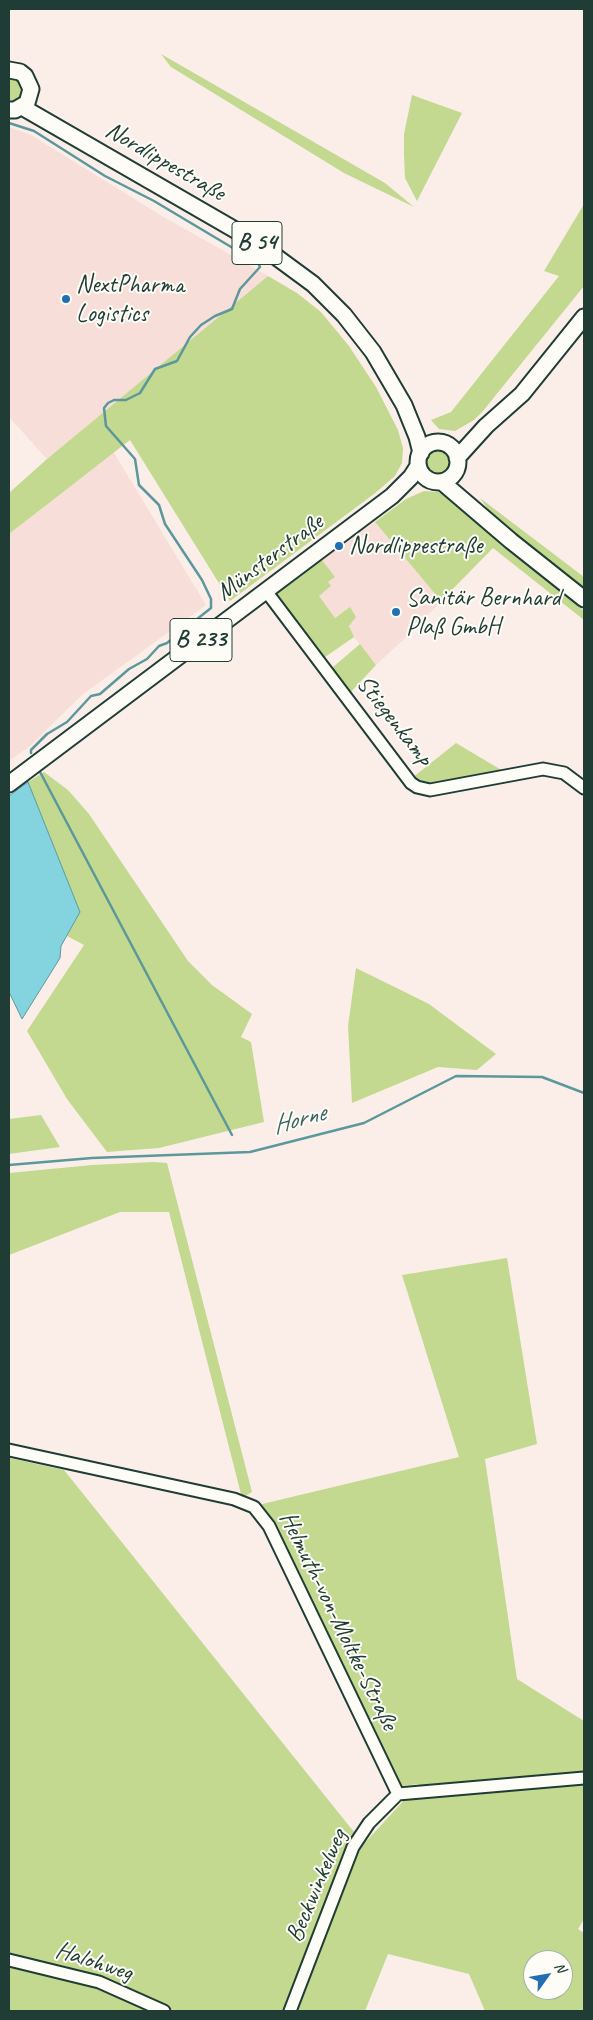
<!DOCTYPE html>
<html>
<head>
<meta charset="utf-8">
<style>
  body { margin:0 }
  #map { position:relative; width:593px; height:2020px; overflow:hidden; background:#fbeee9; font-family:Caveat,sans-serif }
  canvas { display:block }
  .frame { position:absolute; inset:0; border:10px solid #1f3d34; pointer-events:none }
  .north { position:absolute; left:523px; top:1950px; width:50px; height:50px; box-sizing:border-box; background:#fdfcf7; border:1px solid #a4b0a9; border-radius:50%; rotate:58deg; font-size:14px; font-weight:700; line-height:20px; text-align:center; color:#1f3d34 }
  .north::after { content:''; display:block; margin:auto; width:18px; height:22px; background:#1f6fb2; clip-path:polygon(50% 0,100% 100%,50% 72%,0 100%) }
</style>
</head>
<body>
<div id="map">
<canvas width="593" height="2020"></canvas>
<div class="frame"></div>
<div class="north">N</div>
</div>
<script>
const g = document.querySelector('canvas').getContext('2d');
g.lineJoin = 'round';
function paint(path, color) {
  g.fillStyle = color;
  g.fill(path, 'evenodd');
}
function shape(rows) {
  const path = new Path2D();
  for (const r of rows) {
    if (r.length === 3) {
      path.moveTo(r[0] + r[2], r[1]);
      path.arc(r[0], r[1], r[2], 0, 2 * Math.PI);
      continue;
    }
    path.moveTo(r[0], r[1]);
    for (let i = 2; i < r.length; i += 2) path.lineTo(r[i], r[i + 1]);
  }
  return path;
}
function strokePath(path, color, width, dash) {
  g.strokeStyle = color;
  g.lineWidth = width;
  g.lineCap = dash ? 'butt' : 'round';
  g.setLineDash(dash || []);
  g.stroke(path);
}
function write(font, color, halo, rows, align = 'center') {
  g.font = font + ' Caveat,sans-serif';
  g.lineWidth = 4;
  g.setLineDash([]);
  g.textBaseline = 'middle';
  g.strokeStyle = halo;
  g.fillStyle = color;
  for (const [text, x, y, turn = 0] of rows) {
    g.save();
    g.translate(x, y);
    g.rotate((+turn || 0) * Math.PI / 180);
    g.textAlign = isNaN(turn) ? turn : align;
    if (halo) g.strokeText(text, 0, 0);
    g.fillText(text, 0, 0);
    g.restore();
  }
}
const built = shape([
  [9,127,31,135,162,216,268,276,47,459,9,417],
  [113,451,206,605,82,695,30,746,9,761,9,534],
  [375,522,441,601,416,628,376,665,350,632,350,608,335,618,318,595,330,587,328,582,335,577,322,560]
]);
const green = shape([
  [161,54,385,183,414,207,344,173,171,67],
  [9,76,17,76,27,94,9,107],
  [412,95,462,113,417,201,405,178,404,155,404,134],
  [584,204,584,286,483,411,474,420,455,431,439,429,431,420,451,412,559,276,544,271],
  [268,276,297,293,321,312,349,346,376,387,398,430,403,448,402,463,395,476,374,494,230,601,130,440,9,534,9,493,47,459],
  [438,462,16],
  [424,491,438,492,450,498,502,546,584,611,584,620,493,548,441,601,375,522,406,499],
  [480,498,584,577,584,589,516,537,492,515],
  [322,560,335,577,328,582,331,586,319,596,335,618,350,607,356,617,349,626,354,637,325,657,321,656,277,594,279,590],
  [360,644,376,665,349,694,332,671,333,667],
  [456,743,503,771,430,785,420,783,412,778],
  [44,772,68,790,89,814,188,961,212,985,252,1014,241,1037,251,1042,264,1122,159,1148,107,1152,67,1099,27,1031,84,945,67,936,80,912,28,782],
  [356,968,429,1004,496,1054,477,1070,438,1067,352,1103,348,1026],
  [41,1115,60,1147,9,1154,9,1119],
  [154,1162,167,1163,252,1492,242,1498,169,1212,120,1212,9,1255,9,1173,92,1165],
  [507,1258,537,1444,485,1459,517,1679,584,1721,584,1919,578,1929,584,1933,584,2011,485,2011,469,1974,388,1954,365,2011,296,2011,360,1848,419,1784,400,1786,258,1505,459,1457,402,1275],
  [533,1960,563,1960,563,1990,533,1990],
  [9,1458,64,1470,354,1832,285,2011,176,2011,105,1978,9,1956],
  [9,1967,97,1987,152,2011,9,2011]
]);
const water = shape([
  [28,782,80,912,61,946,60,958,22,1019,9,992,9,796,28,782]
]);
const stream = shape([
  [9,123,34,131,105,176,154,201,258,263,260,267,240,289,232,309,215,316,201,325,190,337,177,361,155,369,140,393,126,400,114,400,108,403,104,408,106,426,135,459,139,485,159,505,165,524,202,580,211,599,211,608,167,643,159,646,147,659,129,669,100,694,91,696,67,722,47,734,31,750,31,753],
  [39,770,232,1135],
  [9,1165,92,1158,250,1152,364,1123,456,1076,542,1077,584,1093]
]);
const minor = shape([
  [266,591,411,783,417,787,430,790,543,769,564,773,584,788],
  [9,1450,234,1499,254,1507,269,1526,398,1794],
  [9,1960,99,1982,164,2011],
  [290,2011,353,1847,369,1823,398,1794,584,1778]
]);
const major = shape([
  [9,70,20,72,25,76,31,89,27,103,15,110,9,110],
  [22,107,256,242,313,284,344,315,373,352,404,405,417,437,421,453],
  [438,462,20],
  [457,458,486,426,522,394,584,317],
  [442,482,511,541,584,599],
  [9,784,392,496,411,477,418,466]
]);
const markers = [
  [66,299,5,"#1f6fb2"],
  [339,546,5,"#1f6fb2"],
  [396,612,5,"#1f6fb2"]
];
const shields = [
  [257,243,50],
  [201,640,62]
];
const shieldNames = [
  ["B 54",257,243],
  ["B 233",201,640]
];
const streetNames = [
  ["Nordlippestraße",165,162,30],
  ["Münsterstraße",270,558,-37],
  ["Stiegenkamp",394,721,52],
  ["Helmuth-von-Moltke-Straße",338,1621,64],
  ["Beckwinkelweg",317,1886,-67],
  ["Halohweg",94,1962,18]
];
const poiNames = [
  ["NextPharma",76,285],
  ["Logistics",76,314],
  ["Nordlippestraße",349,546],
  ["Sanitär Bernhard",406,598],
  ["Plaß GmbH",406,627]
];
const waterNames = [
  ["Horne",299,1120,-15]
];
paint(built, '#f8ded8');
paint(green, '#c2d98f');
paint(water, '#84d4df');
strokePath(water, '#5c989b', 1);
strokePath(stream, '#5c989b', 2.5);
strokePath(minor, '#1f3d34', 15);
strokePath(major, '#1f3d34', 19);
strokePath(minor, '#fdfcf7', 11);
strokePath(major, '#fdfcf7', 15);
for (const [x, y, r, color] of markers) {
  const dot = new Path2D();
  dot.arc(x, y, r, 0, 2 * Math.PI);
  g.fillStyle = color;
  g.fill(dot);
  strokePath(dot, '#fdfcf7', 2);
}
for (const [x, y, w] of shields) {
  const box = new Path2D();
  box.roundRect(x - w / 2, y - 21.5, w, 43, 4);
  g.fillStyle = '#fdfcf7';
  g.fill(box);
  strokePath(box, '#1f3d34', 1);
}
write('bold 24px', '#1f3d34', null, shieldNames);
write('25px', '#1f3d34', '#fdfcf7', streetNames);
write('25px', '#1f3d34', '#fdfcf7', poiNames, 'left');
write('italic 26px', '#38635f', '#fdfcf7', waterNames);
</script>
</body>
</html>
